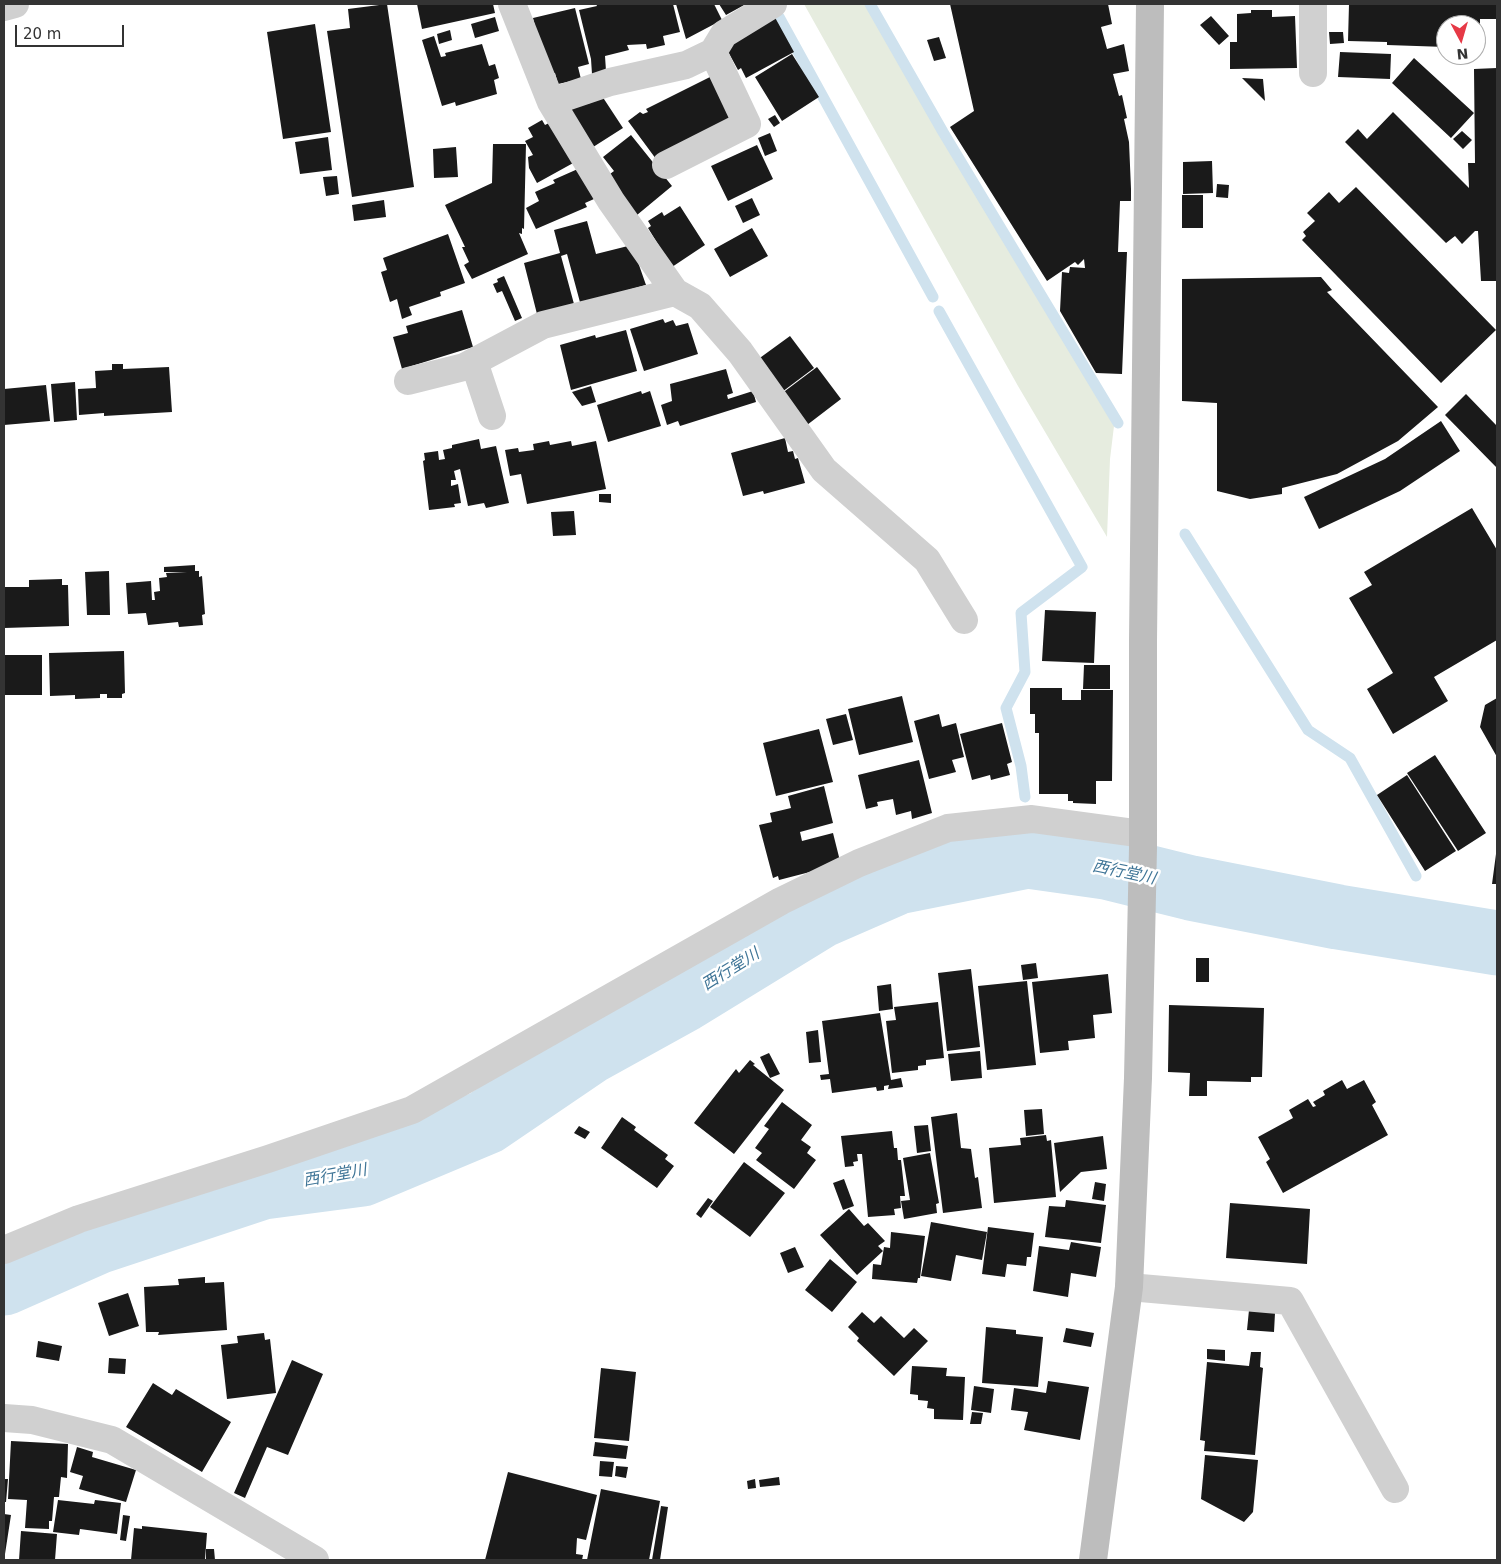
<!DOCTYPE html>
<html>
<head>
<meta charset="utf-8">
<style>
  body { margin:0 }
  #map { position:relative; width:1501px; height:1564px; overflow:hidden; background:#fff; font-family:"DejaVu Sans",sans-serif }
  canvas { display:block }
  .frame { position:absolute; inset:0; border:5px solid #333; pointer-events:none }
  .north { position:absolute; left:1436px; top:15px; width:50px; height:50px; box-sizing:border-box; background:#fff; border:1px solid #adadad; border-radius:50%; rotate:174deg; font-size:14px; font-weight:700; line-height:20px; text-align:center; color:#333 }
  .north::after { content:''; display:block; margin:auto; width:18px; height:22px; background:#e63946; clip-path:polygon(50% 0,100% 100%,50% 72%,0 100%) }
  .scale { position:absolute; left:15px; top:25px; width:109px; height:22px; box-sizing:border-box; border:2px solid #333; border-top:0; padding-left:6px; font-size:15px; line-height:18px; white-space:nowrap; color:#333; -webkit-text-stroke:4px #fff; paint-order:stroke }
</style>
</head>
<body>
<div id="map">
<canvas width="1501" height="1564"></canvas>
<div class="frame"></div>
<div class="north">N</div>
<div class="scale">20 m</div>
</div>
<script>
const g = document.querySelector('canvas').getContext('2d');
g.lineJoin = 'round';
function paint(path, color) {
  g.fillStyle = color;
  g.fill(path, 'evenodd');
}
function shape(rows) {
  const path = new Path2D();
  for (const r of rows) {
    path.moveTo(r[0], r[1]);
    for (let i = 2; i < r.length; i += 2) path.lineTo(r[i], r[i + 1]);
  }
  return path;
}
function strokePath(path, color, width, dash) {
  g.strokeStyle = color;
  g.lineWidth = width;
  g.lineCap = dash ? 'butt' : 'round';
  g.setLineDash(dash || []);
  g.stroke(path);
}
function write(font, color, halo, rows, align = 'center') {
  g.font = font + ' "DejaVu Sans","Noto Sans JP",sans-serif';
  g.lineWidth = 5;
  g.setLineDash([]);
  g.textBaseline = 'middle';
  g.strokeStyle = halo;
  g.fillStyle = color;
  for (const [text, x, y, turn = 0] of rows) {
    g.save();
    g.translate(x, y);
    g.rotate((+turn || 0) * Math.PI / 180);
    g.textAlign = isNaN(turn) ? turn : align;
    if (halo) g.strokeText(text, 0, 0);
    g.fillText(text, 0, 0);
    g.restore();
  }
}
const green = shape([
  [804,4,868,4,1114,426,1110,459,1107,537,1018,386]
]);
const stream = shape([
  [870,4,943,132,1118,423],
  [779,17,933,297],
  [939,311,1082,567,1021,613,1025,672,1006,708,1021,766,1025,797],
  [1185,534,1308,730,1350,758,1416,876]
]);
const river = shape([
  [4,1283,97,1242,263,1187,362,1174,486,1122,589,1052,683,1000,820,916,898,882,1028,856,1106,867,1191,888,1338,917,1497,943]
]);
const building = shape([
  [387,4,414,187,352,197,327,31,350,28,348,9],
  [417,4,493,4,495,13,422,29],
  [596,4,673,4,680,32,663,36,665,45,647,49,646,44,627,45,629,50,605,56,606,71,592,74,591,59,579,10,597,6],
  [676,4,714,4,722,20,686,39],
  [719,4,746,4,726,15],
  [950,4,1108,4,1112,24,1101,27,1107,49,1124,44,1129,71,1113,74,1119,96,1122,95,1127,118,1124,119,1129,142,1131,189,1131,201,1120,201,1118,252,1127,252,1122,374,1096,373,1060,311,1062,272,1069,273,1070,267,1085,268,1084,259,1078,265,1075,262,1047,281,950,127,974,111],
  [1349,4,1497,4,1497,19,1480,19,1480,47,1476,47,1476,25,1446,25,1446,47,1387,45,1387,42,1348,41],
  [575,8,589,64,578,67,581,79,558,84,555,73,547,75,533,18],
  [1251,10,1272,10,1272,17,1295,16,1297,68,1230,69,1230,42,1237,42,1237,14,1251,13],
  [772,12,794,52,746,78,741,68,738,70,726,48],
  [1211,16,1229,36,1219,45,1200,25],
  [495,17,499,31,475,38,471,24],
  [315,24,331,132,283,139,267,32],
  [450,30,452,40,439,44,437,34],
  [1329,32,1343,32,1344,43,1330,44],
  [434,36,441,57,446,56,445,53,482,44,489,66,495,64,499,78,494,80,497,94,456,106,455,102,442,106,422,40],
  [939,37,946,58,934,61,927,40],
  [1340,52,1391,54,1390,79,1338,77],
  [792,54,819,97,782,121,755,77],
  [1414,58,1474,113,1451,138,1392,83],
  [1497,68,1497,281,1481,281,1478,231,1475,231,1462,244,1455,236,1446,243,1345,142,1358,129,1367,139,1393,112,1469,188,1468,163,1475,163,1474,69],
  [712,76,734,120,656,159,628,121,640,112,643,114,648,112,646,109],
  [1242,78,1263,79,1265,101],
  [602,96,623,128,590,149,567,112,585,100,588,104],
  [775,115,780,123,774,127,768,119],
  [542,120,545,125,553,121,575,162,537,183,529,168,528,157,533,155,525,141,533,137,528,128],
  [1462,131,1472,140,1463,149,1453,139],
  [770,133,777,151,765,156,758,138],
  [631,135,672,186,637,215,606,177,614,171,603,157],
  [328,137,332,170,300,174,295,142],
  [493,144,526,144,524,229,522,228,522,234,519,233,528,254,472,279,464,265,469,262,462,247,465,247,445,205,492,183],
  [757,145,773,179,728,201,711,166],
  [456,147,458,177,434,178,433,149],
  [1212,161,1213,193,1183,194,1183,162],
  [580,168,594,199,585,203,587,207,536,229,526,208,539,201,535,192,555,183,553,180],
  [337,176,339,194,326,196,323,177],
  [1217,184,1229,185,1228,198,1216,197],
  [1356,187,1496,330,1441,383,1302,240,1306,236,1303,232,1315,221,1307,213,1329,192,1339,203],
  [1182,195,1203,195,1203,228,1182,228],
  [752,198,760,215,743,223,735,206],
  [384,200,386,217,354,221,352,205],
  [680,206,705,245,672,267,648,228,651,226,648,221,662,212,664,216],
  [587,221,596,254,632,245,646,285,603,297,581,306,567,254,561,256,574,304,537,314,524,263,560,253,554,230],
  [752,228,768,256,730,277,714,249],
  [448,234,465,283,440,292,441,296,409,307,412,315,402,319,397,299,390,302,381,272,387,270,383,258],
  [504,276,522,318,515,321,502,291,497,293,493,284,498,282,497,279],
  [1321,277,1332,290,1327,292,1438,407,1398,441,1337,474,1282,488,1282,494,1250,499,1217,491,1217,403,1182,401,1182,279],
  [462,310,473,347,402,369,393,337,408,333,406,326],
  [663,319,665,323,673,320,676,326,688,323,698,354,644,371,630,329],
  [626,330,637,371,571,390,560,345,595,335,596,338],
  [790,336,814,368,782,392,757,360],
  [112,364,123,364,123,369,169,367,172,412,104,416,104,413,79,415,78,389,96,388,95,371,112,370],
  [817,367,841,399,807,425,781,394],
  [726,369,733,393,727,395,728,399,753,391,756,402,680,426,678,421,667,425,661,405,672,401,670,384],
  [75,382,77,420,54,422,51,384],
  [46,385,50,421,4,425,4,389],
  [591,386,596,402,582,406,572,392],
  [641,391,642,394,650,391,661,426,608,442,597,405],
  [1466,394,1497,426,1497,468,1445,415],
  [1441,421,1460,451,1400,491,1319,529,1304,497,1385,459],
  [785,438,788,452,793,451,795,459,798,458,805,483,764,494,763,491,743,496,731,453],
  [479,439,481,449,496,446,509,503,486,508,484,503,468,506,460,469,454,471,456,480,451,480,451,486,458,484,461,503,454,504,455,507,429,510,423,461,425,460,424,453,438,451,439,460,445,459,443,450,452,448,452,445],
  [549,441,550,445,571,441,572,446,596,441,606,489,527,504,521,474,510,476,505,450,518,448,519,452,534,450,533,444],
  [599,494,611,494,611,503,599,502],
  [1472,508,1497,550,1497,640,1434,677,1448,701,1393,734,1367,689,1393,673,1349,598,1372,585,1364,572],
  [574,511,576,535,553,536,551,512],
  [195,565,195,571,199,571,199,577,202,576,205,614,202,615,203,625,179,627,178,622,148,625,146,613,128,614,126,583,151,581,152,600,155,600,154,592,160,591,159,578,167,577,166,573,187,572,164,572,164,567],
  [109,571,110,615,87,615,85,572],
  [62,579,62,585,68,585,69,626,4,628,4,587,29,587,29,580],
  [1045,610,1096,612,1094,663,1042,661],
  [124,651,125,693,122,694,122,698,107,698,107,694,100,694,100,698,75,699,75,695,50,696,49,653],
  [4,655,42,655,42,695,4,695],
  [1084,665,1110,665,1110,689,1083,689],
  [1030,688,1062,688,1062,700,1081,700,1081,690,1113,690,1112,781,1096,781,1096,804,1073,803,1073,801,1068,801,1068,794,1039,794,1039,733,1035,733,1035,714,1030,714],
  [902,696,913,742,859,755,848,709],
  [1497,698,1497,757,1480,727,1485,705],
  [846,714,853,740,833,745,826,719],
  [939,714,942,727,956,723,964,757,952,760,956,772,929,779,914,721],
  [1002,723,1012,762,1007,764,1010,775,991,780,990,775,972,780,960,734],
  [819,729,833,782,776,796,763,743],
  [1435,755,1486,833,1458,851,1407,773],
  [919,760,932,813,912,819,911,811,896,815,893,799,877,802,878,806,866,809,858,775],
  [1407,775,1456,851,1425,871,1377,795],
  [824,786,833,823,800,832,802,841,833,833,840,861,833,866,779,880,778,876,773,878,759,825,772,822,770,813,791,808,788,796],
  [1496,854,1497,854,1497,884,1492,884],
  [1196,958,1209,958,1209,982,1196,982],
  [1036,963,1038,978,1023,980,1021,965],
  [971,969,980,1047,947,1051,938,973],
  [1108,974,1112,1013,1093,1015,1095,1038,1068,1041,1069,1050,1040,1053,1032,982],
  [1027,981,1036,1065,987,1070,978,986],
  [891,984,893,1009,879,1011,877,986],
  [938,1002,944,1058,926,1060,926,1065,918,1066,918,1070,892,1073,886,1021,896,1020,894,1007],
  [1169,1005,1264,1008,1262,1077,1251,1077,1251,1082,1207,1081,1207,1096,1189,1096,1190,1073,1168,1072],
  [880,1013,891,1080,901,1078,903,1087,888,1089,889,1085,884,1086,884,1090,877,1091,876,1087,832,1093,830,1079,821,1080,820,1075,829,1074,822,1021],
  [818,1030,821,1062,809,1063,806,1032],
  [980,1051,982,1078,951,1081,948,1054],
  [769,1053,780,1074,770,1078,760,1057],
  [750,1060,755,1064,753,1065,784,1090,734,1154,694,1123,736,1069,739,1073],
  [1342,1080,1347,1089,1364,1080,1376,1102,1372,1105,1388,1135,1283,1193,1266,1162,1270,1159,1258,1137,1293,1118,1289,1110,1308,1099,1313,1107,1316,1106,1313,1102,1325,1095,1323,1091],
  [782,1102,812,1125,801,1140,811,1147,807,1153,816,1160,794,1189,756,1160,762,1153,755,1148,769,1129,764,1126],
  [1042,1109,1044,1134,1026,1136,1024,1110],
  [957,1113,961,1148,971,1149,975,1178,978,1177,982,1208,943,1213,931,1117],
  [622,1117,636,1127,634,1130,668,1155,665,1159,674,1166,657,1188,601,1148],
  [928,1125,931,1151,917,1153,914,1126],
  [579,1126,590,1132,585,1139,574,1133],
  [892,1131,894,1148,897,1148,898,1160,901,1160,905,1196,900,1196,901,1208,894,1209,895,1215,868,1217,862,1154,857,1154,858,1161,853,1162,854,1166,845,1167,841,1136],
  [1046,1135,1047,1141,1051,1140,1056,1197,994,1203,989,1148,1021,1145,1020,1138],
  [1103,1136,1107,1169,1081,1172,1060,1192,1054,1143],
  [930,1153,939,1203,936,1204,937,1213,904,1219,901,1201,910,1200,903,1158],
  [744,1162,785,1193,750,1237,710,1207],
  [844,1179,854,1206,843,1210,833,1183],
  [1095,1182,1106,1184,1104,1201,1092,1199],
  [708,1198,713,1201,701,1218,696,1214],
  [1066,1200,1106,1205,1101,1243,1045,1237,1049,1206,1065,1207],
  [1230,1203,1310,1209,1307,1264,1226,1258],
  [849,1209,864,1226,868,1223,885,1241,878,1246,883,1251,857,1275,820,1235],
  [931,1222,987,1232,982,1260,956,1255,951,1281,921,1276],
  [988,1227,1034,1233,1031,1257,1027,1257,1026,1266,1007,1264,1005,1277,982,1274],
  [891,1232,925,1236,920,1278,918,1278,917,1283,872,1279,873,1264,881,1265,884,1247,890,1248],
  [1071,1242,1101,1247,1096,1277,1071,1273,1068,1297,1033,1291,1039,1246,1069,1250],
  [795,1247,804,1267,788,1273,780,1253],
  [830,1259,857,1282,832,1312,805,1290],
  [205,1277,205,1283,224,1282,227,1330,158,1335,159,1332,146,1332,144,1287,179,1285,178,1279],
  [128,1293,139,1326,109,1336,98,1303],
  [1249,1310,1275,1313,1274,1332,1247,1330],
  [862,1312,874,1323,881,1316,904,1338,914,1328,928,1341,894,1376,857,1341,859,1338,848,1327],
  [986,1327,1016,1330,1016,1334,1043,1337,1038,1387,982,1383],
  [1066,1328,1094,1333,1091,1347,1063,1342],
  [264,1333,265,1340,270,1339,276,1393,227,1399,221,1345,238,1343,237,1336],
  [38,1341,62,1346,59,1361,36,1357],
  [1207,1349,1225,1350,1225,1361,1207,1359],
  [1251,1352,1261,1352,1260,1367,1263,1368,1255,1455,1204,1451,1205,1441,1200,1440,1207,1362,1249,1366],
  [109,1358,126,1359,125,1374,108,1373],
  [292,1360,323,1374,288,1455,267,1447,245,1498,234,1493],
  [912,1366,947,1368,946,1376,965,1377,963,1420,934,1419,934,1409,927,1408,928,1401,918,1400,918,1395,910,1394],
  [601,1368,636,1372,629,1441,594,1438],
  [1048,1381,1089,1387,1080,1440,1024,1430,1028,1412,1011,1410,1014,1388,1046,1393],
  [153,1383,172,1395,176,1389,231,1422,202,1472,126,1427],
  [974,1386,994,1389,991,1413,971,1410],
  [972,1412,983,1413,981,1424,970,1424],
  [11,1441,68,1444,67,1478,61,1477,59,1497,54,1497,52,1521,49,1521,49,1529,25,1528,27,1500,8,1499],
  [595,1442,628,1446,626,1459,593,1456],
  [77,1447,93,1452,92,1457,136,1470,126,1502,79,1489,83,1476,70,1472],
  [1205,1455,1258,1460,1253,1512,1244,1522,1201,1499],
  [600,1461,614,1462,612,1477,599,1476],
  [616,1466,628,1467,626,1478,615,1476],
  [508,1472,597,1495,586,1540,577,1538,576,1554,583,1555,582,1560,485,1560],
  [779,1477,780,1485,760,1487,759,1480],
  [4,1479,8,1479,6,1502,4,1502],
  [755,1479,756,1488,748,1489,747,1481],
  [601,1489,660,1501,649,1560,587,1560],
  [58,1500,94,1504,95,1500,121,1503,117,1534,80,1529,79,1535,53,1532],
  [661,1506,668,1507,660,1560,652,1560],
  [4,1514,11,1515,5,1554,4,1554],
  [123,1515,130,1516,126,1541,120,1540],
  [142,1526,207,1533,205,1560,131,1560,134,1528,142,1529],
  [21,1531,57,1534,55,1560,19,1560],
  [206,1549,214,1549,215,1560,206,1560]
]);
const street = shape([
  [512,4,551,102,611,201,675,292,700,306,740,352,824,470,927,560,964,620],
  [1313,4,1313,73],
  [4,7,15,4],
  [551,102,610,82,686,65,713,52,724,34,773,4],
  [666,165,747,124,713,52],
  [474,362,492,416],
  [408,381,464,367,543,325,675,292],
  [4,1250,79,1219,268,1159,412,1110,781,901,859,863,948,828,1032,819,1143,834],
  [1129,1287,1290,1301,1395,1489],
  [4,1418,32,1420,112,1440,315,1560]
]);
const secondary = shape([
  [1093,1560,1129,1287,1138,1078,1143,848,1143,640,1150,4]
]);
const waterNames = [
  ["西行堂川",1124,873,12],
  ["西行堂川",731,970,-32],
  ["西行堂川",335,1176,-10]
];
paint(green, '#e6ecdf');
strokePath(stream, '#cfe2ee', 11);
strokePath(river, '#cfe2ee', 65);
paint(building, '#1a1a1a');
strokePath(street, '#d0d0d0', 28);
strokePath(secondary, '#bdbdbd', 28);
write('italic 16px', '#3f7597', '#fff', waterNames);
</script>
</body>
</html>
